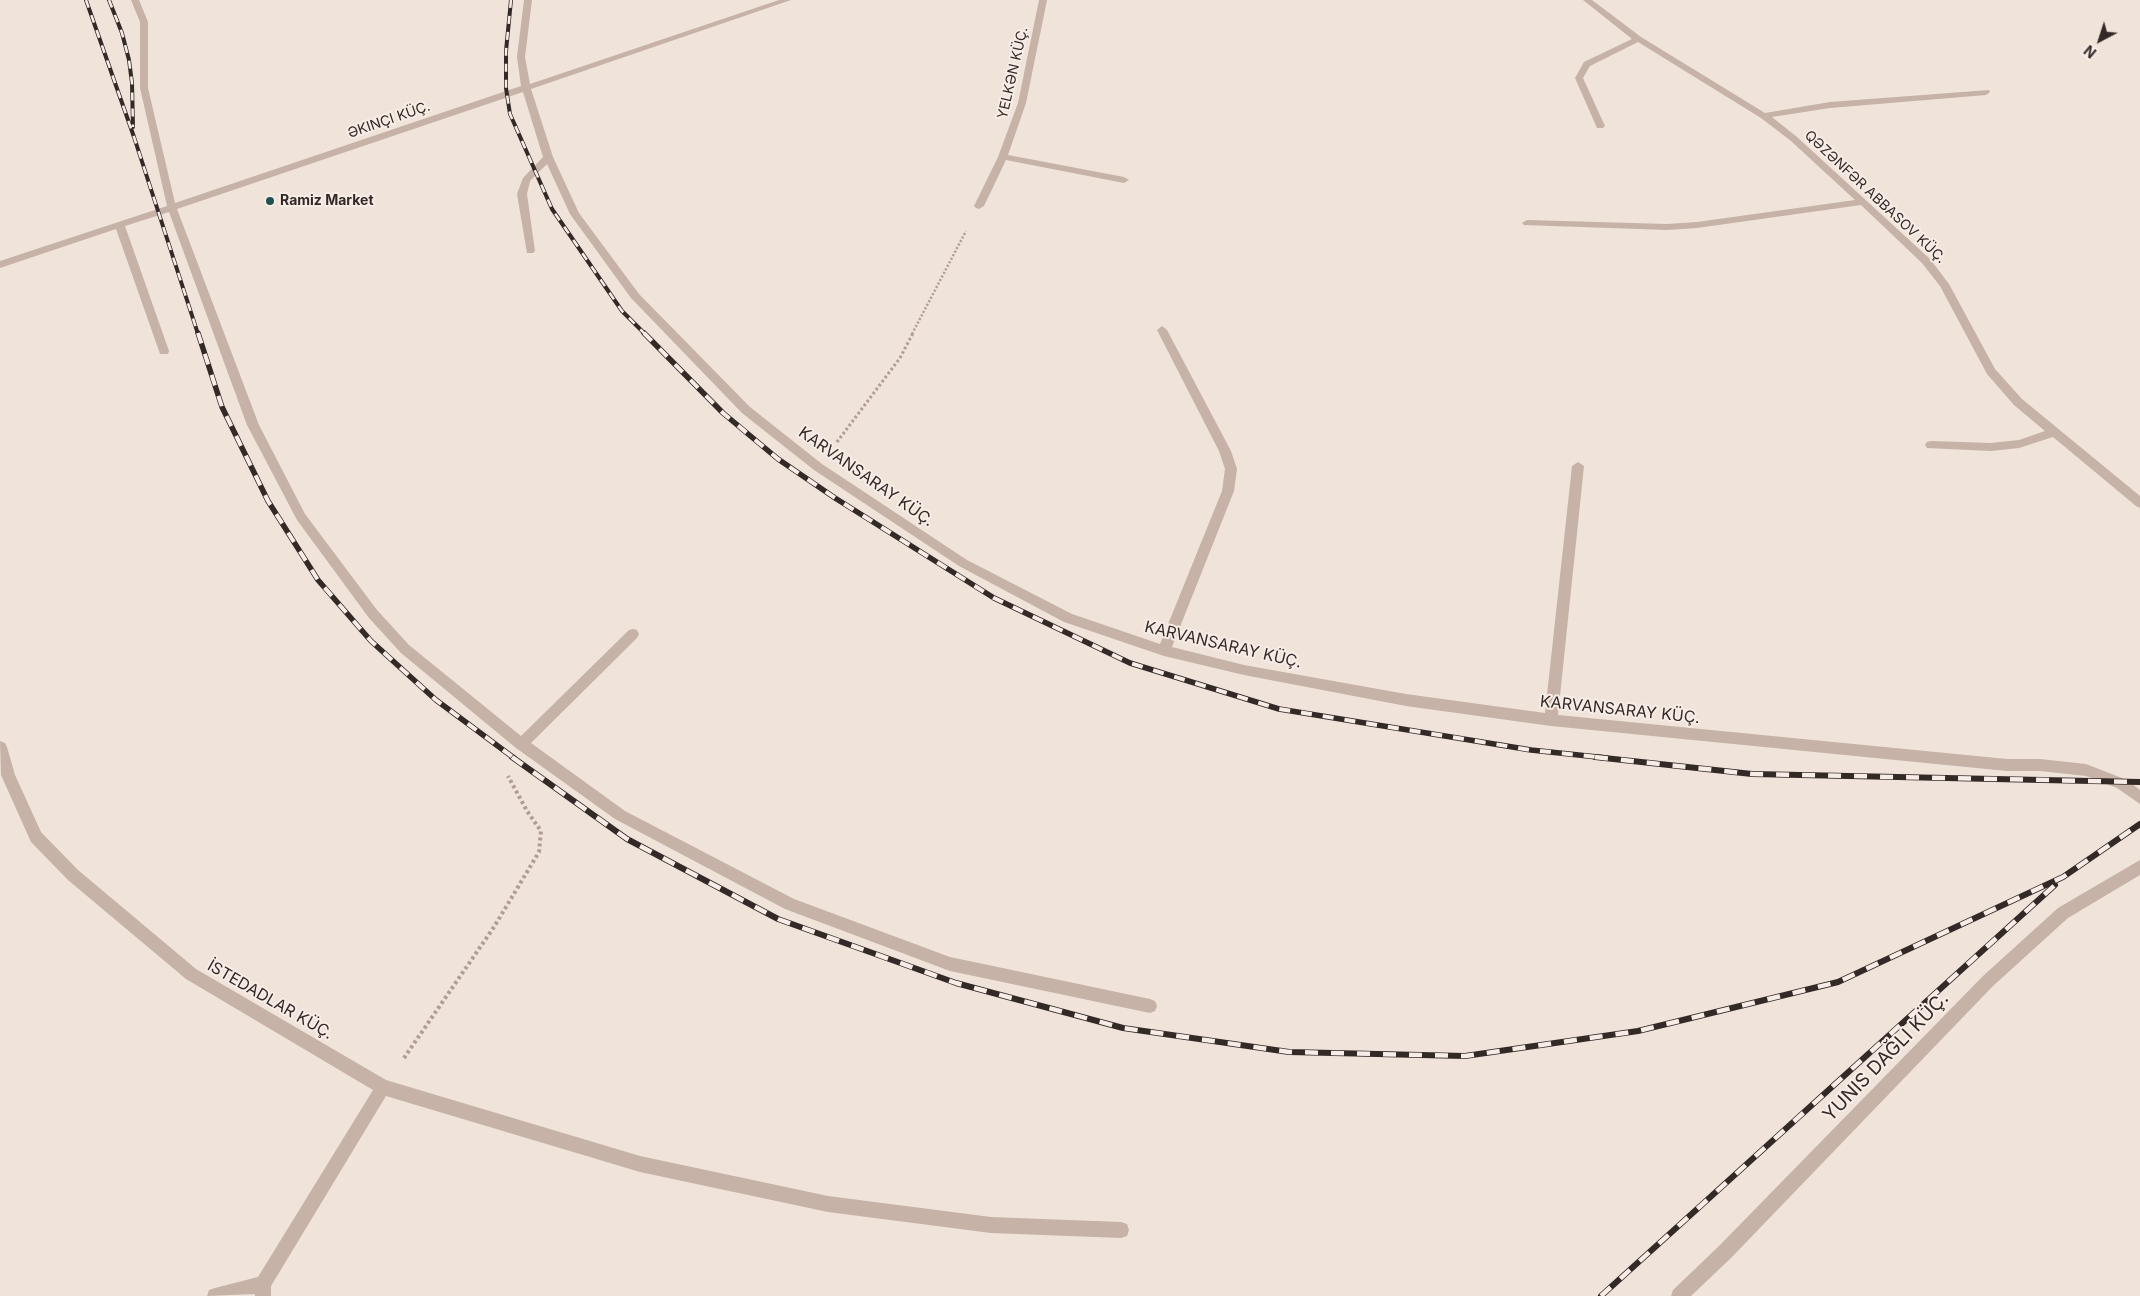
<!DOCTYPE html>
<html>
<head>
<meta charset="utf-8">
<style>
  body { margin:0 }
  #map { position:relative; width:2140px; height:1296px; overflow:hidden; background:#efe3da; font-family:Inter,sans-serif }
  canvas { display:block }
  .north { position:absolute; left:2075px; top:15px; width:50px; height:50px; -webkit-text-stroke:4px #f7ede6; paint-order:stroke; rotate:220deg; font-size:14px; font-weight:700; line-height:20px; text-align:center; color:#332927 }
  .north::after { content:''; display:block; margin:auto; width:18px; height:22px; background:#332927; clip-path:polygon(50% 0,100% 100%,50% 72%,0 100%) }
</style>
</head>
<body>
<div id="map">
<canvas width="2140" height="1296"></canvas>
<div class="north">N</div>
</div>
<script>
const g = document.querySelector('canvas').getContext('2d');
g.lineJoin = 'round';
function shape(rows) {
  const path = new Path2D();
  for (const r of rows) {
    path.moveTo(r[0], r[1]);
    for (let i = 2; i < r.length; i += 2) path.lineTo(r[i], r[i + 1]);
  }
  return path;
}
function strokePath(path, color, width, dash) {
  g.strokeStyle = color;
  g.lineWidth = width;
  g.lineCap = dash ? 'butt' : 'round';
  g.setLineDash(dash || []);
  g.stroke(path);
}
function paint(path, color) {
  g.fillStyle = color;
  g.fill(path, 'evenodd');
}
function write(font, color, halo, rows, align = 'center') {
  g.font = font + ' Inter,sans-serif';
  g.lineWidth = 4;
  g.setLineDash([]);
  g.textBaseline = 'middle';
  g.strokeStyle = halo;
  g.fillStyle = color;
  for (const [text, x, y, turn = 0] of rows) {
    g.save();
    g.translate(x, y);
    g.rotate((+turn || 0) * Math.PI / 180);
    g.textAlign = isNaN(turn) ? turn : align;
    if (halo) g.strokeText(text, 0, 0);
    g.fillText(text, 0, 0);
    g.restore();
  }
}
const pathFar2 = shape([
  [912,334,966,231]
]);
const pathFar1 = shape([
  [837,442,900,358,913,333]
]);
const path = shape([
  [404,1058,494,927,539,852,541,831,527,811,508,776]
]);
const minor = shape([
  [131,0,139,0,148,22,148,88,175,203,521,86,517,57,524,0,532,0,525,57,530,84,779,0,791,0,531,89,553,157,579,213,639,294,750,407,822,464,967,560,1072,614,1160,644,1222,491,1225,469,1219,451,1157,330,1162,326,1167,330,1231,451,1237,469,1234,491,1172,647,1244,665,1406,694,1545,713,1572,466,1578,462,1584,466,1558,715,2007,759,2040,759,2086,764,2127,780,2140,790,2140,804,2117,788,2086,776,2040,771,2007,771,1551,726,1406,706,1244,675,1164,656,1064,622,959,566,814,470,742,413,631,298,570,214,547,164,530,181,527,194,535,251,533,253,527,253,517,194,523,178,543,157,523,92,177,209,259,425,305,514,377,610,409,645,521,736,629,630,633,629,637,630,639,634,637,638,531,743,625,811,794,899,950,957,1150,999,1155,1001,1157,1006,1155,1011,1150,1013,950,971,785,909,615,819,516,748,401,653,369,618,297,520,247,425,169,212,125,226,169,351,168,354,160,354,159,351,116,229,0,268,0,261,167,206,140,88,140,22,131,0],
  [1039,0,1047,0,1026,103,1008,155,1124,177,1129,180,1124,183,1006,160,984,206,979,209,976,208,974,206,998,157,1018,103,1039,0],
  [1583,0,1592,0,1641,37,1765,113,1830,102,1989,90,1990,92,1986,95,1830,108,1772,117,1797,137,1930,259,1949,284,1995,369,2022,399,2140,496,2140,508,2136,506,2053,437,2019,448,1991,451,1927,448,1925,445,1927,442,1931,441,1991,443,2019,440,2045,431,2014,405,1987,374,1940,286,1922,263,1861,205,1697,228,1667,230,1524,225,1522,223,1527,220,1667,224,1697,222,1855,200,1791,141,1761,118,1638,42,1590,66,1583,78,1605,126,1603,128,1597,128,1575,78,1584,62,1632,39,1583,0],
  [0,741,5,743,7,747,15,775,41,832,78,870,196,969,386,1080,640,1156,828,1196,991,1217,1121,1222,1127,1224,1129,1230,1127,1236,1121,1238,991,1233,828,1212,640,1172,386,1096,271,1286,271,1296,255,1296,255,1294,207,1296,209,1290,215,1288,258,1277,373,1090,186,979,68,880,31,842,1,775,0,741],
  [2140,860,2140,875,2068,918,1993,986,1731,1258,1691,1296,1671,1296,1673,1290,1719,1246,1983,976,2058,908,2140,860]
]);
const railFar2 = shape([
  [86,0,134,137,198,334],
  [109,0,122,33,129,60,132,83,133,127],
  [511,0,506,51,506,88,510,114,552,209,622,311,645,334]
]);
const railFar1 = shape([
  [198,333,222,407,268,501,318,580,371,641,436,700,514,758],
  [644,333,723,413,778,459,835,498,994,598,1130,663,1279,709,1531,750,1607,758]
]);
const rail = shape([
  [512,757,627,839,778,919,956,983,1123,1028,1289,1052,1465,1056,1638,1031,1838,982,2063,877,2140,824],
  [1595,757,1752,774,2140,782],
  [1601,1296,2055,885]
]);
const markers = [
  [270,201,5,"#20514e"]
];
const farStreetnames = [
  ["YELKƏN KÜÇ.",1013,73,-77],
  ["ƏKINÇI KÜÇ.",389,120,-19],
  ["QƏZƏNFƏR ABBASOV KÜÇ.",1875,197,43]
];
const farPoinames = [
  ["Ramiz Market",280,201]
];
const streetNames = [
  ["KARVANSARAY KÜÇ.",866,477,35],
  ["KARVANSARAY KÜÇ.",1223,645,13],
  ["KARVANSARAY KÜÇ.",1620,710,6],
  ["İSTEDADLAR KÜÇ.",270,1000,30]
];
const nearStreetnames = [
  ["YUNIS DAĞLI KÜÇ.",1886,1057,-46]
];
strokePath(pathFar2, '#b19c92', 2.5, [2, 2]);
strokePath(pathFar1, '#b19c92', 3, [2.5, 2.5]);
strokePath(path, '#b19c92', 4, [3, 3]);
paint(minor, '#c6b2a7');
strokePath(railFar2, '#332927', 4);
strokePath(railFar1, '#332927', 5.5);
strokePath(rail, '#332927', 6);
strokePath(railFar2, '#f7ede6', 2.5, [8]);
strokePath(railFar1, '#f7ede6', 4, [11]);
strokePath(rail, '#f7ede6', 4.5, [13]);
for (const [x, y, r, color] of markers) {
  const dot = new Path2D();
  dot.arc(x, y, r, 0, 2 * Math.PI);
  g.fillStyle = color;
  g.fill(dot);
  strokePath(dot, '#f7ede6', 2);
}
write('14px', '#332927', '#f7ede6', farStreetnames);
write('bold 14px', '#332927', '#f7ede6', farPoinames, 'left');
write('16px', '#332927', '#f7ede6', streetNames);
write('19px', '#332927', '#f7ede6', nearStreetnames);
</script>
</body>
</html>
